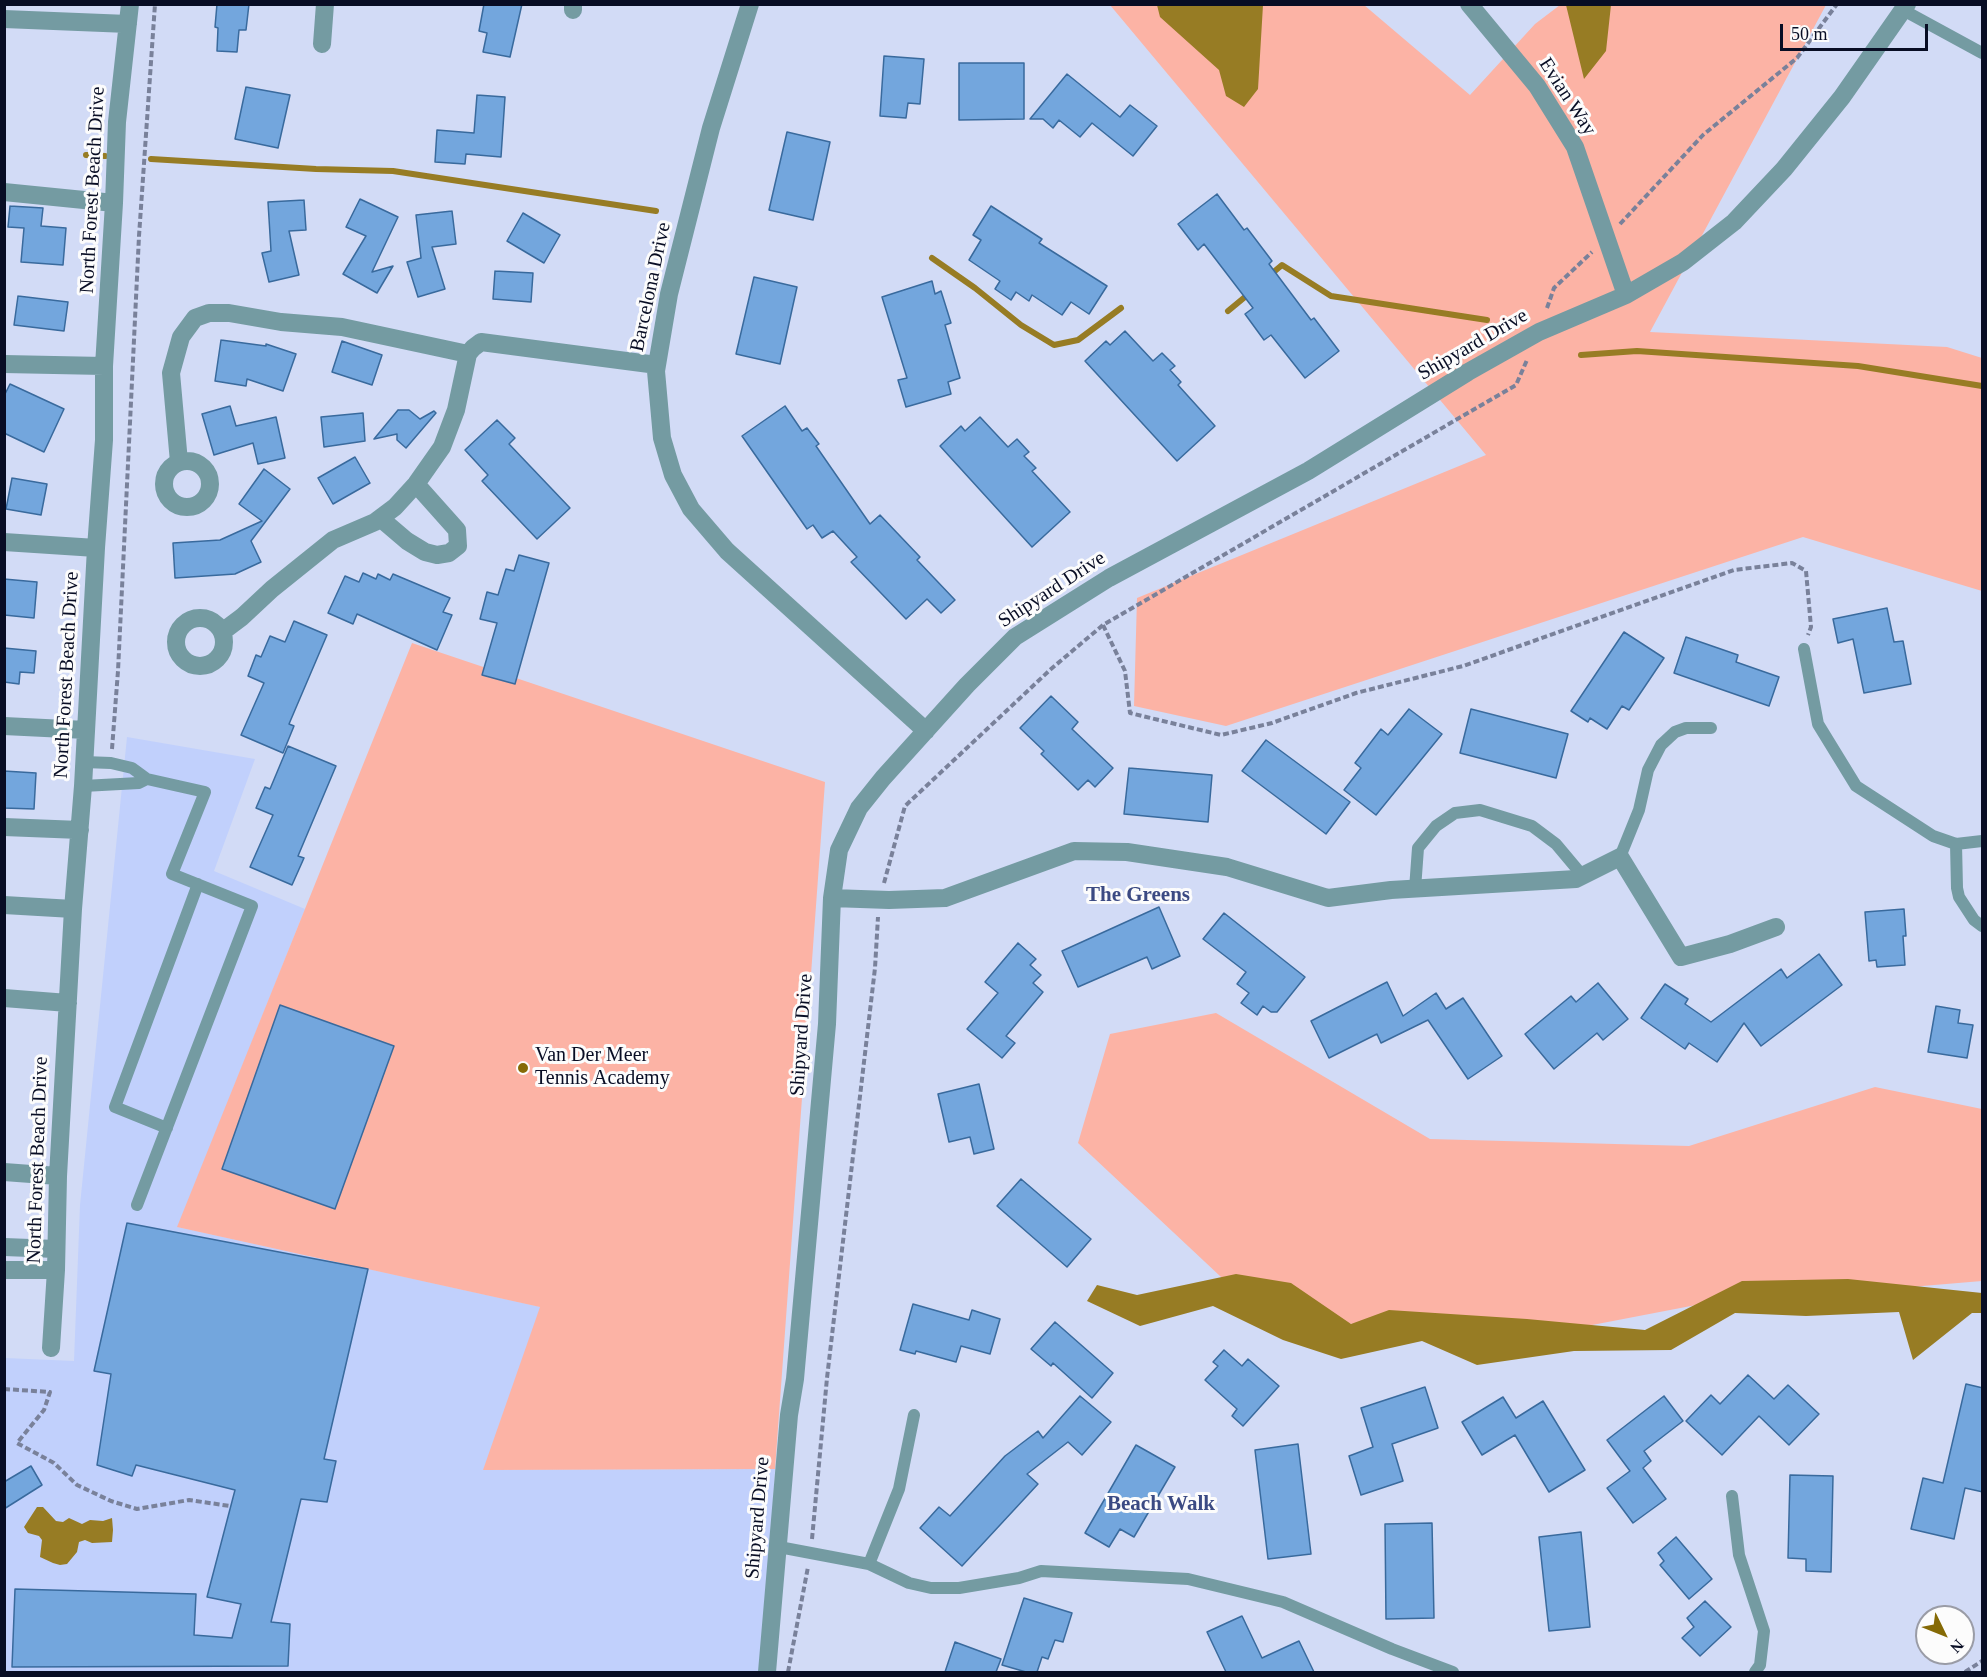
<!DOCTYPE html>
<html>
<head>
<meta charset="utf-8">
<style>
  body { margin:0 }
  #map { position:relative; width:1987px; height:1677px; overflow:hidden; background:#d2dbf6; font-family:Georgia,serif }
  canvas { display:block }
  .frame { position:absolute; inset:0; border:6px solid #080d24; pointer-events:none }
  .north { position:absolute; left:1915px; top:1605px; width:60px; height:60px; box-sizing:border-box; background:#fcfcfc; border:2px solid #9a9ca6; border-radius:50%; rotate:133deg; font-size:16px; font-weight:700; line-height:24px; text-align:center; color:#080d24 }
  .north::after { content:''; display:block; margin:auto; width:21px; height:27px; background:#856a06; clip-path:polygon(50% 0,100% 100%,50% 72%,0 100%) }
  .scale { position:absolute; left:1780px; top:24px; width:148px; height:27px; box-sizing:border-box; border:3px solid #080d24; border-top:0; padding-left:8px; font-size:18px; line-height:21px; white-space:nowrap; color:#080d24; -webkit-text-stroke:4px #fcfcfc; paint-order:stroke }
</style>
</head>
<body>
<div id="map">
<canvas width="1987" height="1677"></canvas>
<div class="frame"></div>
<div class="north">N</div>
<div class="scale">50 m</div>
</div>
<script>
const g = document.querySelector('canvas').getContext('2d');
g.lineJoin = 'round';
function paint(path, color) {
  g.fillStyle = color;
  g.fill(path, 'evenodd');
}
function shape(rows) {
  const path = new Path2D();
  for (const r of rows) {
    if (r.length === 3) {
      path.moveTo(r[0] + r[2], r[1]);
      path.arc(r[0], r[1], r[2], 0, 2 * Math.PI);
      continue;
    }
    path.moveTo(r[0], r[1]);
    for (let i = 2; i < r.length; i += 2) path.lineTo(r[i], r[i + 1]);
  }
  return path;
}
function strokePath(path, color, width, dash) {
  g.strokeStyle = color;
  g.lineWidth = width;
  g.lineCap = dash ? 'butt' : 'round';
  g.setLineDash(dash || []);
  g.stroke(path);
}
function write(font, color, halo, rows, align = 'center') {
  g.font = font + ' Georgia,serif';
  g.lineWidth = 6;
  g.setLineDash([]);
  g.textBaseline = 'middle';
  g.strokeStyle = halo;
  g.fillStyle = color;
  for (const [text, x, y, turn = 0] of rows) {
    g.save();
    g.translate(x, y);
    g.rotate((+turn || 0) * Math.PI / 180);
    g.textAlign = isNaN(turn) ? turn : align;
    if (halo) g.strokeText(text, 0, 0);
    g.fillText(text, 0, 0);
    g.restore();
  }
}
const built = shape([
  [127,737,255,759,214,871,305,909,178,1227,541,1307,484,1470,775,1469,763,1672,5,1672,5,1358,74,1361,80,1205]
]);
const green = shape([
  [1110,5,1364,5,1470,95,1535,24,1560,5,1826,5,1650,332,1947,347,1982,358,1982,591,1803,537,1226,726,1134,706,1137,598,1486,455],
  [412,643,825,782,775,1469,483,1470,540,1307,177,1227],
  [1216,1013,1430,1139,1689,1146,1875,1087,1982,1109,1982,1281,1696,1305,1561,1331,1268,1321,1078,1143,1110,1034]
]);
const water = shape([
  [1157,5,1263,5,1258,89,1244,107,1226,96,1219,70,1160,17],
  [1566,5,1611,5,1606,51,1584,79],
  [1236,1274,1291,1283,1351,1324,1389,1310,1527,1319,1645,1330,1742,1281,1848,1279,1982,1293,1982,1313,1972,1313,1913,1360,1899,1312,1806,1316,1735,1313,1671,1350,1574,1351,1477,1365,1422,1341,1341,1359,1283,1340,1213,1306,1140,1326,1087,1301,1097,1285,1137,1295],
  [37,1507,43,1507,56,1521,63,1522,69,1518,82,1524,90,1520,103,1521,112,1518,113,1530,112,1542,92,1543,85,1540,79,1542,77,1552,67,1564,60,1565,53,1563,40,1557,42,1540,39,1536,28,1533,24,1527]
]);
const stream = shape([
  [86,155,105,156],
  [151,159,316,169,393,171,656,211],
  [932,258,975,288,1021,325,1054,345,1078,340,1121,308],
  [1270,275,1282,265,1331,296,1487,320],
  [1228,311,1251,292],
  [1581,355,1637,351,1858,366,1982,386]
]);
const building = shape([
  [217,4,249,4,246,30,239,30,237,52,217,51,218,28,215,27,217,4],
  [484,4,522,4,510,57,483,52,487,33,479,31,484,4],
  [884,56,924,59,920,104,908,103,906,118,880,116,884,56],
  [959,63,1024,63,1024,119,959,120,959,63],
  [1067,74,1120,117,1130,105,1157,126,1133,156,1092,123,1080,137,1059,120,1053,128,1043,119,1030,119,1067,74],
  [246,87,290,95,278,148,235,139,246,87],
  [477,95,505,97,501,157,466,154,465,164,435,162,437,130,474,133,477,95],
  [787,132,830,142,813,220,769,210,787,132],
  [1217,194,1244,230,1247,228,1272,261,1269,264,1311,320,1314,318,1339,351,1305,378,1271,335,1264,340,1245,314,1253,308,1204,244,1198,250,1178,224,1217,194],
  [360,199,398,217,372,272,393,266,377,293,343,274,366,236,346,227,360,199],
  [304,200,306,230,289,231,299,275,269,282,262,253,271,251,268,202,304,200],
  [10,206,43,208,41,226,66,228,63,265,21,262,24,228,8,227,10,206],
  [991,206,1042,239,1039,243,1107,286,1089,314,1071,302,1062,315,1032,295,1029,301,1016,292,1011,300,995,289,1000,281,969,260,981,240,973,235,991,206],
  [452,211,456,244,432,247,445,289,418,297,407,262,421,258,416,215,452,211],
  [523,213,560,235,544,263,507,241,523,213],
  [495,271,533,273,531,302,493,299,495,271],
  [754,277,797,287,780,364,736,354,754,277],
  [932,281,935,294,941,291,951,323,945,325,960,378,948,382,951,394,906,407,898,380,907,378,882,297,932,281],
  [18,296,68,302,64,331,14,325,18,296],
  [1125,331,1153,361,1162,353,1175,366,1170,370,1181,382,1178,385,1215,426,1177,461,1085,361,1106,341,1110,345,1125,331],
  [221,340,266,346,266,344,296,354,283,391,247,379,246,386,215,381,221,340],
  [342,341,382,355,372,385,332,372,342,341],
  [10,384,64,409,44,452,4,433,4,396,10,384],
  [230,406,236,426,276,417,285,458,258,464,253,443,214,455,202,414,230,406],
  [785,406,802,431,807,428,819,444,816,446,870,524,880,515,920,557,917,560,955,600,941,613,927,599,906,619,851,562,857,557,833,531,822,538,813,525,807,529,742,436,785,406],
  [398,410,409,410,420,419,434,411,436,413,406,448,397,440,397,434,374,439,398,410],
  [363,413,365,441,324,447,321,417,363,413],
  [980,417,1008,447,1017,439,1029,452,1024,456,1036,468,1032,471,1070,512,1032,547,940,446,961,426,965,431,980,417],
  [497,420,515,438,509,444,570,508,537,539,482,481,488,475,465,450,497,420],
  [355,457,370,483,333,504,318,478,355,457],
  [264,469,290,489,251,541,261,562,235,574,175,578,173,543,220,540,262,521,239,504,264,469],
  [12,478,47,484,41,515,6,509,12,478],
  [519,555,549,563,515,684,482,675,497,623,480,619,487,592,498,595,506,569,514,571,519,555],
  [363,573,376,579,378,574,390,580,393,574,450,598,443,612,452,615,437,650,357,614,353,624,328,613,345,576,359,582,363,573],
  [4,579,37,582,34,618,4,615,4,579],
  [1887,608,1894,642,1903,641,1911,684,1864,693,1853,639,1838,643,1833,619,1887,608],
  [294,621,327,635,289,724,294,726,283,753,241,735,264,683,248,676,256,655,261,657,270,636,285,642,294,621],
  [1624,632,1664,658,1629,710,1622,706,1607,729,1590,718,1588,722,1571,711,1624,632],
  [1686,637,1738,655,1736,662,1779,677,1769,706,1674,673,1686,637],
  [4,648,36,651,34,673,20,672,19,684,4,682,4,648],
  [1051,696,1078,722,1072,729,1113,768,1095,787,1088,780,1078,790,1041,754,1044,751,1020,728,1051,696],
  [1409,709,1442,734,1376,815,1344,790,1361,768,1355,763,1381,729,1388,735,1409,709],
  [1471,709,1568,734,1556,778,1460,753,1471,709],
  [1266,740,1350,802,1326,834,1242,771,1266,740],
  [288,746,336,766,298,856,304,858,292,885,250,867,273,815,256,808,265,787,270,789,288,746],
  [1129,768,1212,775,1208,822,1124,814,1129,768],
  [4,771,36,773,34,809,4,808,4,771],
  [1159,907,1180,956,1152,969,1147,957,1078,987,1062,951,1159,907],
  [1904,909,1906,936,1903,936,1905,965,1877,967,1876,960,1869,961,1865,912,1904,909],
  [1224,913,1305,977,1277,1012,1271,1012,1263,1006,1257,1015,1241,1003,1249,993,1237,984,1246,972,1203,939,1224,913],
  [1018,943,1036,959,1030,965,1041,975,1033,983,1043,992,1006,1036,1015,1043,1002,1058,967,1029,998,993,985,982,1018,943],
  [1819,954,1842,985,1761,1046,1744,1023,1717,1062,1689,1043,1685,1049,1641,1018,1665,984,1688,999,1685,1004,1711,1022,1781,969,1787,978,1819,954],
  [1387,982,1403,1016,1436,993,1446,1009,1463,998,1502,1056,1468,1079,1428,1020,1381,1043,1377,1034,1329,1058,1311,1021,1387,982],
  [1598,983,1628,1019,1603,1040,1597,1033,1554,1069,1525,1034,1571,996,1576,1002,1598,983],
  [280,1005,394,1046,335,1209,222,1169,280,1005],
  [1936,1006,1960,1010,1958,1023,1973,1025,1967,1058,1928,1052,1936,1006],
  [979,1084,994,1149,974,1154,970,1137,949,1142,938,1094,979,1084],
  [1021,1179,1091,1239,1067,1267,997,1206,1021,1179],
  [127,1223,368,1269,324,1459,336,1461,327,1502,301,1499,271,1622,290,1624,288,1666,12,1667,15,1589,196,1594,194,1635,232,1638,241,1604,207,1597,235,1490,136,1465,132,1476,97,1465,111,1374,94,1371,127,1223],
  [913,1304,969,1320,972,1310,1000,1319,990,1354,961,1346,956,1362,916,1351,915,1354,900,1350,913,1304],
  [1055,1322,1113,1373,1092,1398,1053,1363,1051,1366,1031,1349,1055,1322],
  [1224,1350,1242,1366,1248,1359,1279,1386,1243,1426,1232,1416,1237,1409,1205,1380,1218,1366,1213,1362,1224,1350],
  [1748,1375,1774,1399,1788,1385,1819,1414,1789,1445,1759,1416,1722,1455,1686,1421,1711,1395,1720,1404,1748,1375],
  [1966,1384,1983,1388,1983,1492,1965,1488,1954,1539,1911,1529,1923,1478,1943,1483,1966,1384],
  [1425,1387,1438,1428,1392,1444,1403,1481,1361,1495,1349,1456,1373,1447,1361,1408,1425,1387],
  [1080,1396,1111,1422,1082,1455,1068,1442,1027,1474,1038,1484,962,1566,920,1528,939,1507,950,1516,1005,1456,1038,1431,1043,1438,1080,1396],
  [1664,1396,1683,1421,1644,1451,1651,1461,1643,1468,1666,1499,1633,1523,1607,1488,1630,1471,1607,1440,1664,1396],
  [1503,1397,1516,1418,1543,1401,1585,1470,1549,1492,1515,1435,1482,1455,1462,1422,1503,1397],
  [1298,1444,1311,1554,1268,1559,1255,1450,1298,1444],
  [1136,1445,1175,1467,1134,1537,1120,1529,1109,1547,1085,1533,1136,1445],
  [31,1466,42,1485,4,1509,4,1482,31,1466],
  [1790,1475,1833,1476,1831,1572,1806,1571,1806,1559,1788,1558,1790,1475],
  [1432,1523,1434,1618,1386,1619,1385,1524,1432,1523],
  [1581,1532,1590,1627,1549,1631,1539,1537,1581,1532],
  [1676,1537,1712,1579,1689,1599,1660,1565,1664,1561,1658,1553,1676,1537],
  [1024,1598,1072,1613,1063,1642,1055,1640,1048,1659,1042,1657,1037,1672,1026,1672,1002,1665,1024,1598],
  [1705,1601,1731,1627,1700,1656,1682,1638,1694,1627,1687,1618,1705,1601],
  [1242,1616,1262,1658,1299,1641,1314,1672,1226,1672,1207,1632,1242,1616],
  [955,1642,1001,1659,996,1672,945,1672,955,1642]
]);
const path = shape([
  [1620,224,1703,135,1797,58,1837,4],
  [1547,308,1554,288,1592,252],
  [1103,625,1125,671,1130,713,1221,735,1272,723,1356,693,1463,666,1734,570,1792,563,1806,571,1811,627,1808,635],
  [112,749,118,671,139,236,155,4],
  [884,883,905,806,1051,669,1103,625,1516,385,1527,360],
  [4,1389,50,1392,44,1410,17,1443,54,1463,77,1485,111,1501,137,1509,189,1500,230,1506],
  [812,1539,827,1378,875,968,878,917],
  [788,1672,808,1567],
  [1965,1672,1982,1661]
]);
const lane = shape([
  [1903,10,1982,53],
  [1804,649,1818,724,1856,786,1933,836,1956,844],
  [84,762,111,763,132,768,147,779,205,792,172,874,252,906,137,1205],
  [83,786,139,783,147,779],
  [1982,841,1956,844,1957,888,1959,897,1974,920,1982,926],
  [1620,857,1639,810,1648,770,1661,745,1675,732,1686,728,1711,728],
  [1415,889,1418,848,1436,826,1455,813,1480,810,1532,826,1556,844,1582,875],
  [167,1128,115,1107,198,884],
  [1732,1496,1739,1555,1764,1631,1760,1665,1755,1672],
  [779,1547,869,1564,909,1583,931,1588,959,1588,1019,1578,1041,1571,1188,1579,1283,1602,1392,1649,1453,1672],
  [869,1564,899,1489,914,1415]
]);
const street = shape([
  [573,4,573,10],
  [750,4,711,128,669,294,656,371,662,438,673,475,691,509,727,551,926,731],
  [1469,4,1537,86,1575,147,1626,295],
  [4,19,128,24],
  [322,44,325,4],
  [4,192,114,203],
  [4,364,104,366],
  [187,484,23],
  [179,462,171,373,181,337,195,318,209,313,229,313,281,322,342,327,468,354],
  [380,518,407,541,425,552,437,555,449,553,458,546,457,530,416,484],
  [4,542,96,548],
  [200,642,24],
  [222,632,242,617,272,589,333,540,375,522,395,507,416,484,442,447,456,410,468,354,473,348,481,342,657,365],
  [4,726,86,730],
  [4,827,80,830],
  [832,898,889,900,945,898,1074,851,1127,852,1227,867,1328,898,1391,890,1576,879,1620,857,1681,957,1730,944,1776,927],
  [4,905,73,909],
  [4,998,68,1003],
  [4,1172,58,1176],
  [4,1247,56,1249],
  [4,1270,56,1270],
  [51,1348,56,1270,58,1176,73,909,83,786,96,548,104,440,104,366,114,203,117,122,130,4],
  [767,1672,789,1415,795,1379,827,1024,832,898,839,850,859,808,883,778,967,685,1015,637,1109,578,1308,471,1468,372,1539,332,1626,295,1683,262,1734,222,1784,169,1842,97,1907,4]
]);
const markers = [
  [523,1068,6,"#856a06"]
];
const streetNames = [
  ["Evian Way",1567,97,57],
  ["North Forest Beach Drive",93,190,-87],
  ["Barcelona Drive",651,287,-78],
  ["Shipyard Drive",1473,345,-30],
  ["Shipyard Drive",1052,590,-33],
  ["North Forest Beach Drive",67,675,-87],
  ["Shipyard Drive",802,1035,-86],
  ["North Forest Beach Drive",38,1160,-88],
  ["Shipyard Drive",758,1518,-85]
];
const poiNames = [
  ["Van Der Meer",535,1056],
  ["Tennis Academy",535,1079]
];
const neighbourhoodNames = [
  ["The Greens",1138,896],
  ["Beach Walk",1161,1505]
];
paint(built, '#c1d0fc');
paint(green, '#fcb3a5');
paint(water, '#977c24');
strokePath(stream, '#977c24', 6);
paint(building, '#73a6dd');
strokePath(building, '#396a9d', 1.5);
strokePath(path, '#79819a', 4, [6, 3]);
strokePath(lane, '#749ba2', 12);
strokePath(street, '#749ba2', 18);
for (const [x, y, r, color] of markers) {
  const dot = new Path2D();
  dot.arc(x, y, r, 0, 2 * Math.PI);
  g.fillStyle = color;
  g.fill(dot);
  strokePath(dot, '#fcfcfc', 2);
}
write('20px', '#080d24', '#fcfcfc', streetNames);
write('20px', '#080d24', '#fcfcfc', poiNames, 'left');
write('bold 21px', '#3b4a83', '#fcfcfc', neighbourhoodNames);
</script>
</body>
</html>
